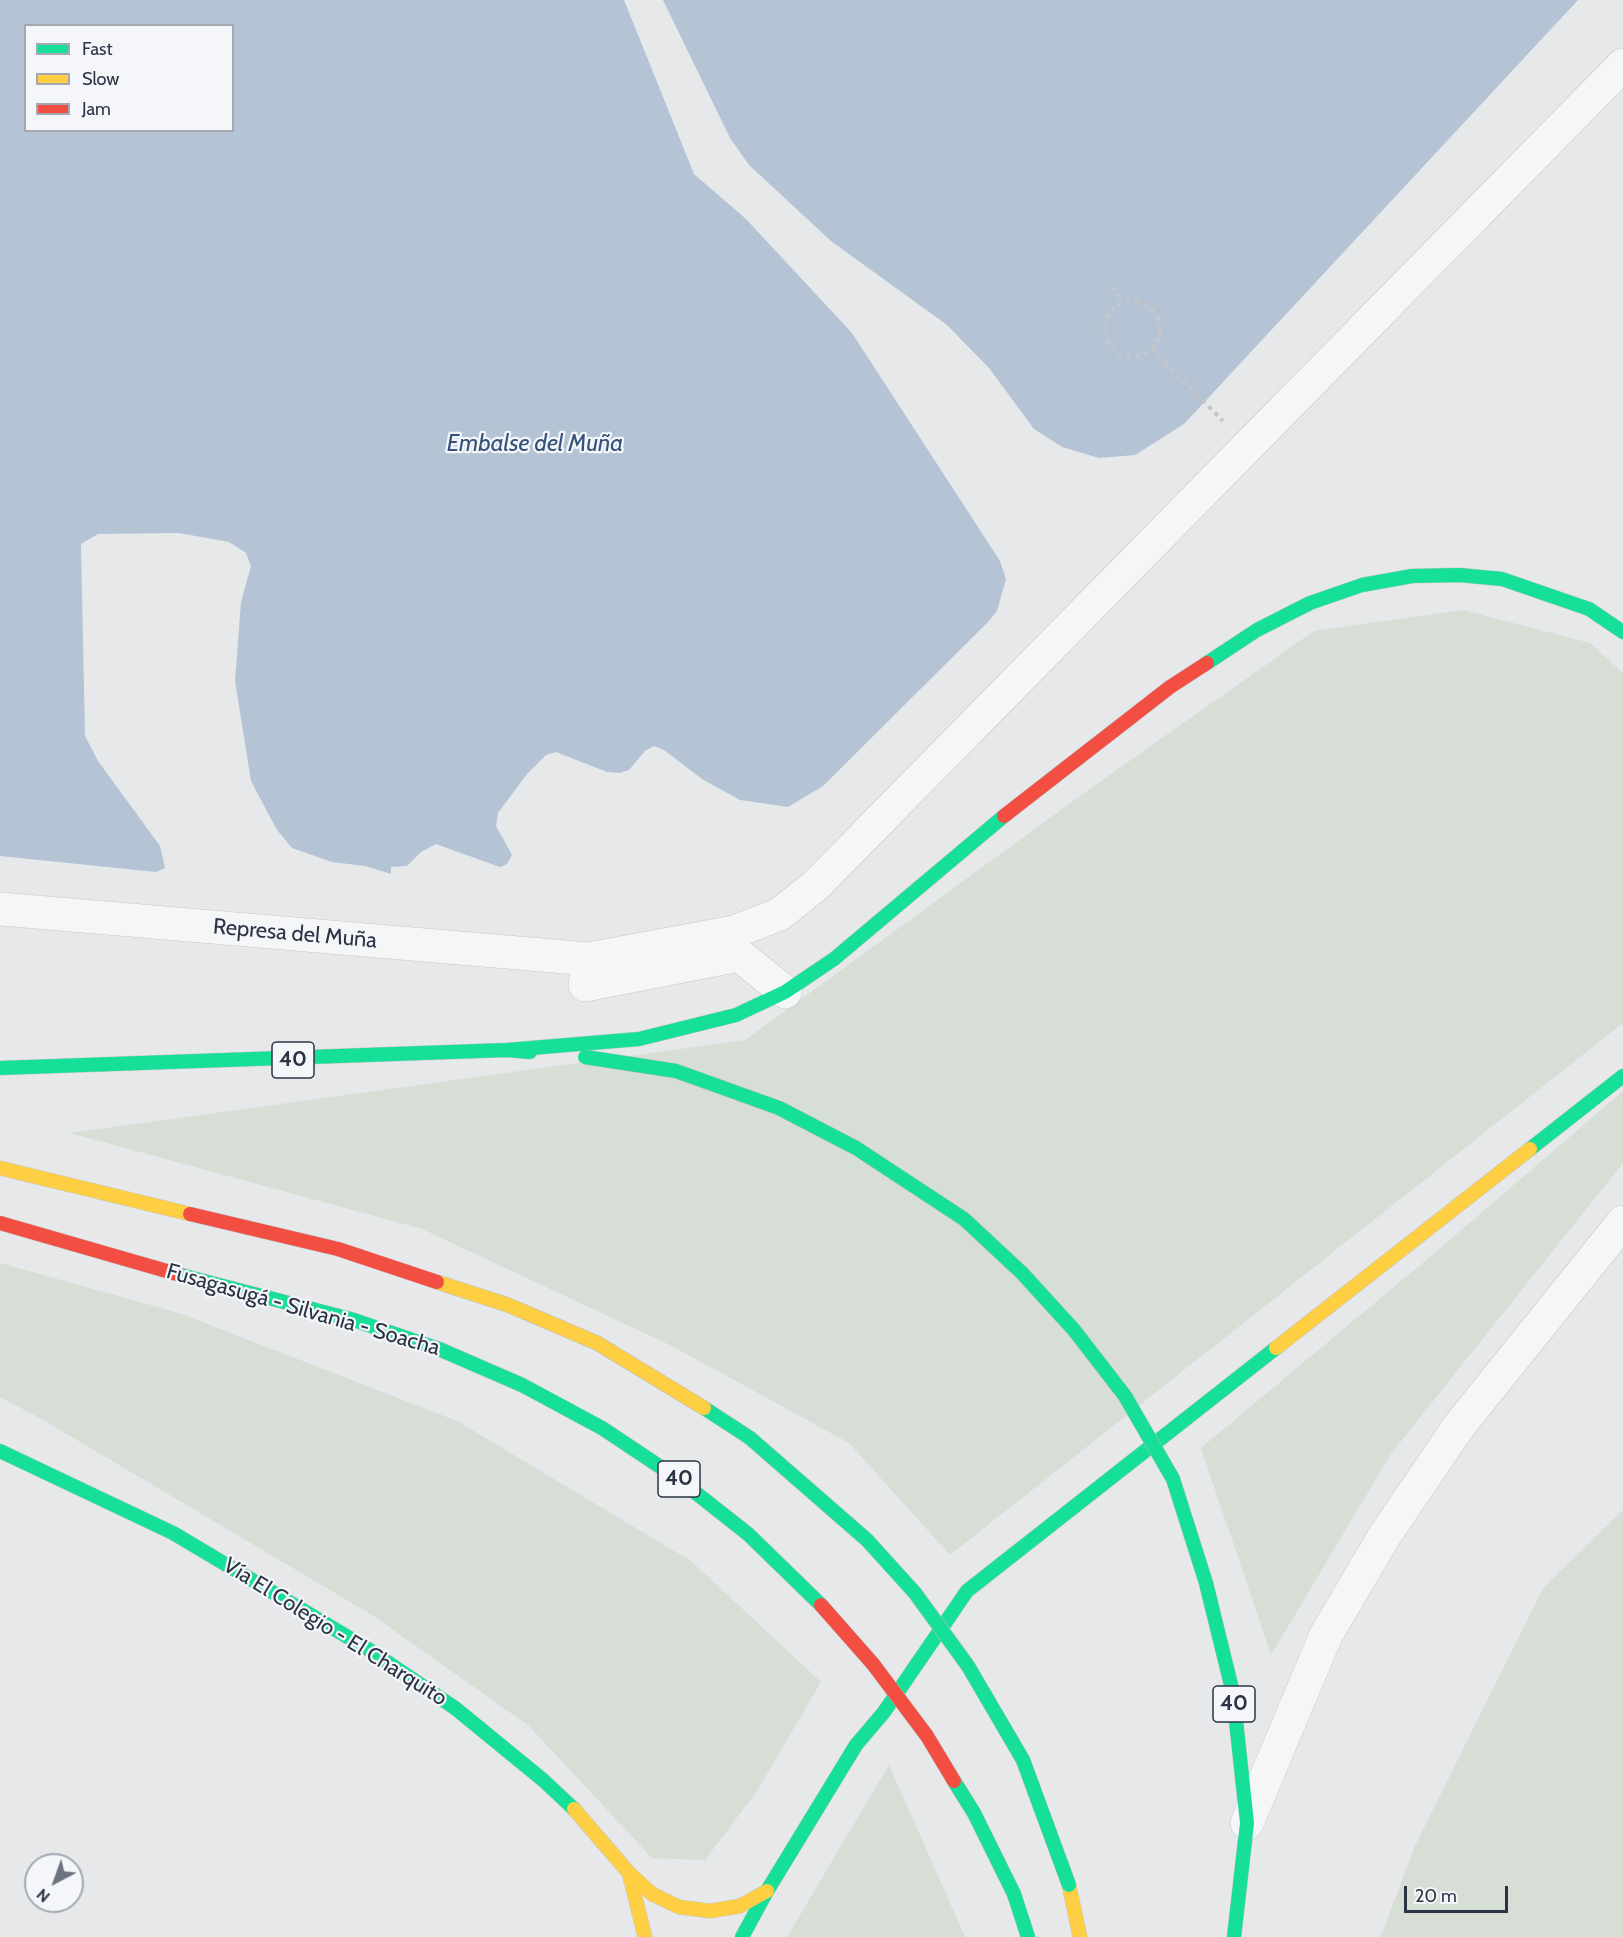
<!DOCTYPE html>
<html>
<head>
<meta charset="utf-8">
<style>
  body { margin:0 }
  #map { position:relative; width:1623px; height:1937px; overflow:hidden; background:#e6e8ea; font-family:Cabin,sans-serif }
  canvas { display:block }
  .legend { position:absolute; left:24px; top:24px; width:210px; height:108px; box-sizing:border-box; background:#f4f6f9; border:2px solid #a4a8b1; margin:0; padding:8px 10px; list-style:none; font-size:18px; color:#2b3445 }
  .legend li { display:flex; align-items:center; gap:12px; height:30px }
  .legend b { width:30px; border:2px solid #a4a8b1 }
  .north { position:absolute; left:24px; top:1853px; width:60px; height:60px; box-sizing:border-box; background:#f4f6f9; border:2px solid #a4a8b1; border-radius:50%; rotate:221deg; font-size:16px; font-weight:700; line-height:24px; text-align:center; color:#2b3445 }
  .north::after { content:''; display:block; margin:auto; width:21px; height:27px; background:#6c737f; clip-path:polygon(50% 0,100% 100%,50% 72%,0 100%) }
  .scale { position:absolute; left:1404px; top:1886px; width:104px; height:27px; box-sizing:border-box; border:3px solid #2b3445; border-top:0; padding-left:8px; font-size:18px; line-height:21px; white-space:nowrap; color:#2b3445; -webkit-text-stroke:4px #f4f6f9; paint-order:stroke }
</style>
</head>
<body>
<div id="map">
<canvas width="1623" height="1937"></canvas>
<ul class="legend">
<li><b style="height:8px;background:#16e098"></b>Fast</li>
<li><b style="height:8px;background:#ffcf43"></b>Slow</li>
<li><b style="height:8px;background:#f24e42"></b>Jam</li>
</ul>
<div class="north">N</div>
<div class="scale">20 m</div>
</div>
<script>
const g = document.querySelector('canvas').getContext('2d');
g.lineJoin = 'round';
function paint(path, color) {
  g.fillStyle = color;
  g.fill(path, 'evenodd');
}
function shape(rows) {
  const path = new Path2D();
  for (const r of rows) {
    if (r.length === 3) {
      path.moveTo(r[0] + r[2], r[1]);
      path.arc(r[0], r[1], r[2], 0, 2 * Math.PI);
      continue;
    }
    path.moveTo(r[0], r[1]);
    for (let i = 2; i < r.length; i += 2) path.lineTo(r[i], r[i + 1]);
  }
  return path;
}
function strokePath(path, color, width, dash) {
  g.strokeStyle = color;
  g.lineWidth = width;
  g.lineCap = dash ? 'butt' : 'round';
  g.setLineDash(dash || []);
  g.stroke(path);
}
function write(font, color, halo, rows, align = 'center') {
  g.font = font + ' Cabin,sans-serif';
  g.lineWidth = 4.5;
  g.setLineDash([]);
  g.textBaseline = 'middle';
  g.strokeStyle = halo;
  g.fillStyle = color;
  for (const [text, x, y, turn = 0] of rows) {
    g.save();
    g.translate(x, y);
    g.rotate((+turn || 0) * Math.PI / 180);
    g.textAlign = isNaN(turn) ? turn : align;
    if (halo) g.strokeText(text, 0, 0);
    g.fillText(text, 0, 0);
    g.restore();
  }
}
const green = shape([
  [1463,610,1590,643,1623,673,1623,1023,950,1555,849,1443,672,1346,422,1229,70,1133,745,1040,1091,788,1314,631],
  [1623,1091,1623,1163,1391,1454,1271,1655,1201,1448,1431,1256],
  [0,1263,179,1313,457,1421,691,1561,821,1682,757,1791,705,1860,652,1858,529,1726,372,1615,45,1421,0,1397],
  [1623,1510,1623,1937,1381,1937,1414,1848,1543,1588],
  [889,1765,965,1937,787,1937]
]);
const water = shape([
  [0,0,624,0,694,174,746,219,852,333,1000,561,1006,579,997,611,987,623,823,786,788,807,740,800,702,779,664,750,654,746,645,751,629,770,619,773,607,772,556,752,546,755,527,774,498,813,496,826,512,855,507,864,500,867,436,844,421,852,407,866,391,867,391,874,365,866,332,862,292,848,277,830,251,781,235,681,241,602,251,566,246,553,229,542,179,533,98,534,81,544,85,736,98,761,160,846,165,868,156,872,0,856],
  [26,26,232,26,232,130,26,130],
  [663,0,1578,0,1184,424,1135,455,1099,458,1062,447,1034,429,989,368,947,325,831,241,749,165,730,138]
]);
const path = shape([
  [1113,286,1122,303],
  [1132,329,28],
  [1151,349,1223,421]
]);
const street = shape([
  [0,909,589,959],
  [785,992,739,955,585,985,589,959,734,932,780,914,816,885,1623,65],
  [1247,1823,1326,1635,1385,1535,1459,1426,1623,1222]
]);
const fast = shape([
  [1207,663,1257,630,1310,603,1362,585,1412,576,1459,575,1502,579,1589,609,1623,632],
  [507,1050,639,1039,736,1015,785,992,834,959,1004,816],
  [0,1068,507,1050,530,1052],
  [1530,1149,1623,1076],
  [0,1451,173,1533,368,1649,455,1708,543,1780,574,1809],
  [1173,1479,1206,1583,1233,1693,1247,1823,1234,1937],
  [767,1891,856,1745,884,1712,967,1591,1276,1348],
  [1014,1894,1028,1937],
  [742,1937,767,1891]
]);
const slow = shape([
  [0,1168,190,1214],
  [1276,1348,1530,1149],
  [574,1809,629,1873,652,1894,679,1907,710,1911,740,1906,767,1891],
  [629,1873,645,1937],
  [1069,1885,1080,1937]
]);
const jam = shape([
  [1004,816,1170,687,1207,663],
  [0,1223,184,1276]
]);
const fastBridge = shape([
  [585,1057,676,1071,779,1108,856,1148,964,1219,1022,1273,1074,1330,1125,1396,1173,1479],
  [184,1276,354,1320,439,1349,522,1385,602,1428,677,1478,748,1534,821,1605],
  [704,1408,750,1438,867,1540,915,1593,968,1666,1023,1760,1069,1885],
  [954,1781,974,1813,1014,1894]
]);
const slowBridge = shape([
  [437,1282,508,1305,597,1343,704,1408]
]);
const jamBridge = shape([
  [190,1214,338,1249,437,1282],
  [821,1605,873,1664,927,1736,954,1781]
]);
const shields = [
  [293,1060,42],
  [679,1479,42],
  [1234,1704,42]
];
const shieldNames = [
  ["40",293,1060],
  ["40",679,1479],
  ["40",1234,1704]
];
const streetNames = [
  ["Represa del Muña",295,934,5],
  ["Fusagasugá - Silvania - Soacha",303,1310,16],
  ["Vía El Colegio - El Charquito",335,1632,32]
];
const waterNames = [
  ["Embalse del Muña",535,444]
];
paint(green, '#d6ded6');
paint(water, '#b4c4d5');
strokePath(street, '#c4c6c8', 34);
strokePath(fast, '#c4c6c8', 15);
strokePath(slow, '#c4c6c8', 15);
strokePath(jam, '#c4c6c8', 15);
strokePath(path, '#c5c6ca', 4, [4.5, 4.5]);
strokePath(street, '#f5f6f7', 33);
strokePath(fast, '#16e098', 14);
strokePath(slow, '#ffcf43', 14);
strokePath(jam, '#f24e42', 14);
strokePath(fastBridge, '#b8bbbf', 15, []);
strokePath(slowBridge, '#b8bbbf', 15, []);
strokePath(jamBridge, '#b8bbbf', 15, []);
strokePath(fastBridge, '#16e098', 14);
strokePath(slowBridge, '#ffcf43', 14);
strokePath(jamBridge, '#f24e42', 14);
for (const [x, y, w] of shields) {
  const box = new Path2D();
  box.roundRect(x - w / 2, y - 18, w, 36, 4.5);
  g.fillStyle = '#f4f6f9';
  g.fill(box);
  strokePath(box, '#2b3445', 1.5);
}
write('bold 21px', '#2b3445', null, shieldNames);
write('22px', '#2b3445', '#f4f6f9', streetNames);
write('italic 24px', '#34527a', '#f4f6f9', waterNames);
</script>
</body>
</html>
